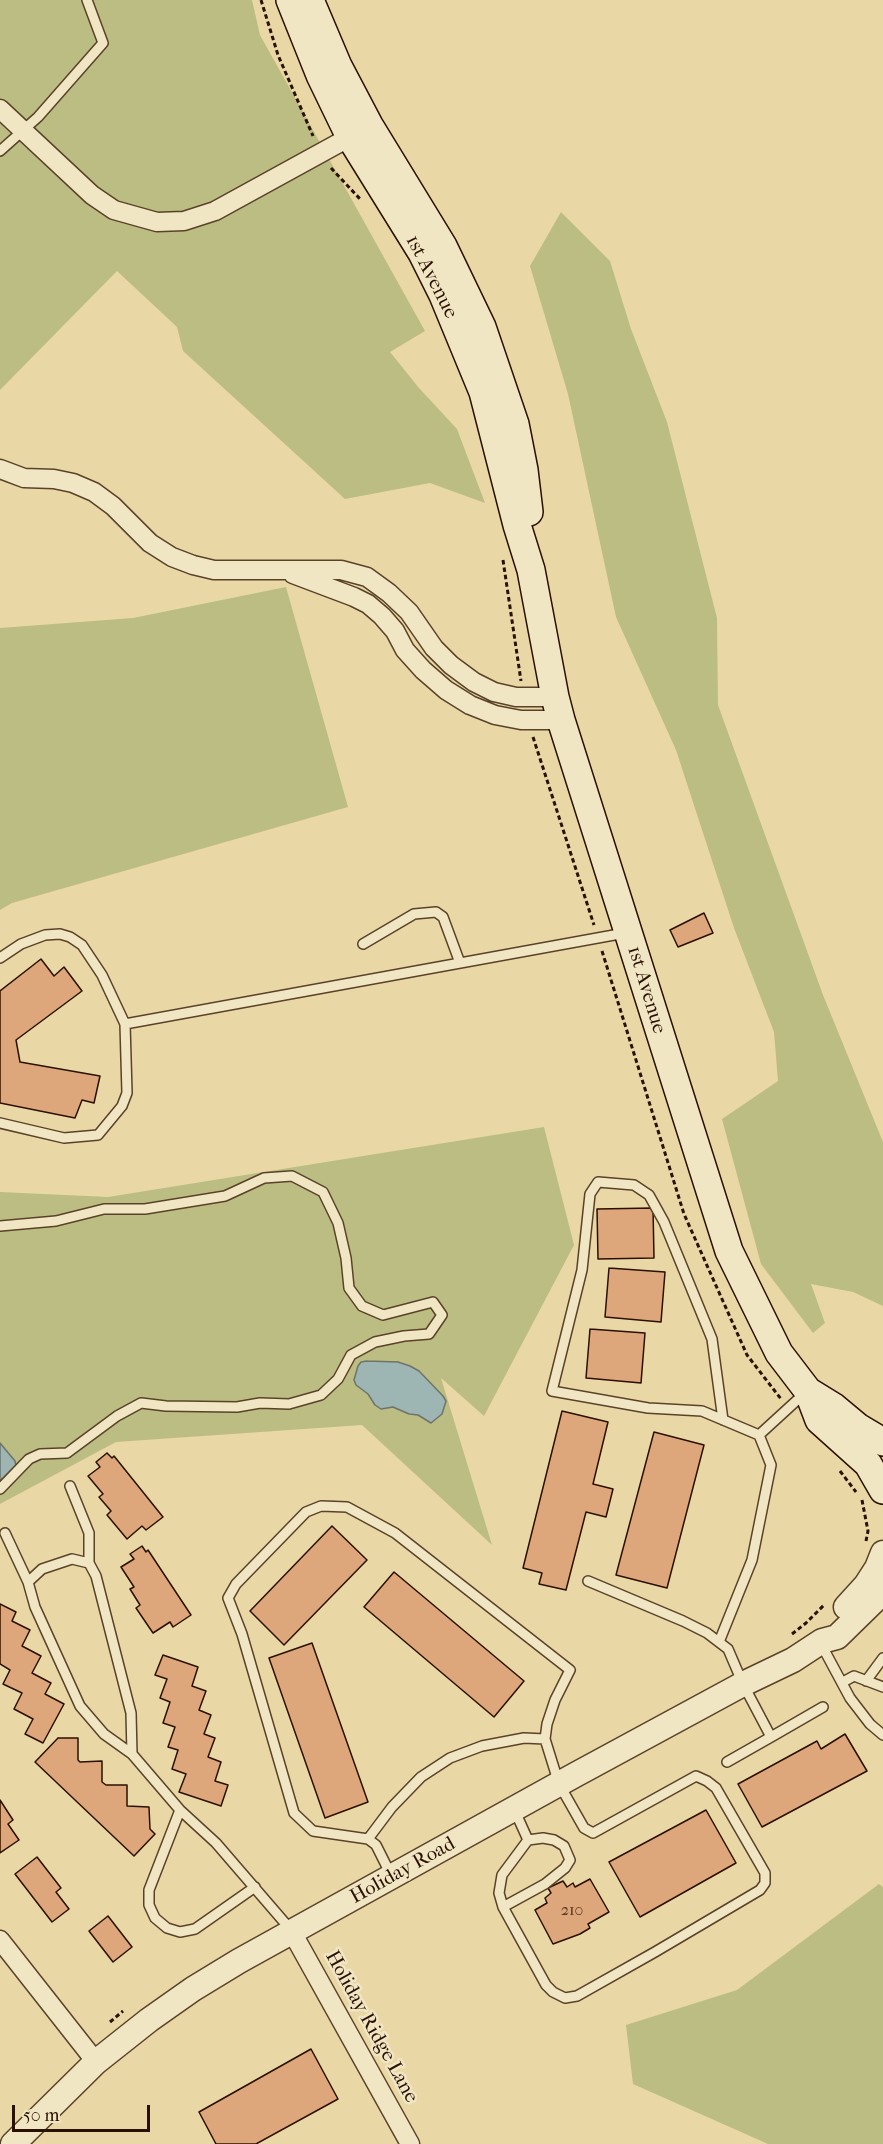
<!DOCTYPE html>
<html>
<head>
<meta charset="utf-8">
<style>
  body { margin:0 }
  #map { position:relative; width:883px; height:2144px; overflow:hidden; background:#e9d8a5; font-family:"IM FELL French Canon",serif }
  canvas { display:block }
  .scale { position:absolute; left:12px; top:2105px; width:138px; height:27px; box-sizing:border-box; border:3px solid #2a1000; border-top:0; padding-left:8px; font-size:18px; line-height:21px; white-space:nowrap; color:#2a1000; -webkit-text-stroke:4px #f1e6c4; paint-order:stroke }
</style>
</head>
<body>
<div id="map">
<canvas width="883" height="2144"></canvas>
<div class="scale">50 m</div>
</div>
<script>
const g = document.querySelector('canvas').getContext('2d');
g.lineJoin = 'round';
function paint(path, color) {
  g.fillStyle = color;
  g.fill(path, 'evenodd');
}
function shape(rows) {
  const path = new Path2D();
  for (const r of rows) {
    path.moveTo(r[0], r[1]);
    for (let i = 2; i < r.length; i += 2) path.lineTo(r[i], r[i + 1]);
  }
  return path;
}
function strokePath(path, color, width, dash) {
  g.strokeStyle = color;
  g.lineWidth = width;
  g.lineCap = dash ? 'butt' : 'round';
  g.setLineDash(dash || []);
  g.stroke(path);
}
function write(font, color, halo, rows, align = 'center') {
  g.font = font + ' "IM FELL French Canon",serif';
  g.lineWidth = 5;
  g.setLineDash([]);
  g.textBaseline = 'middle';
  g.strokeStyle = halo;
  g.fillStyle = color;
  for (const [text, x, y, turn = 0] of rows) {
    g.save();
    g.translate(x, y);
    g.rotate((+turn || 0) * Math.PI / 180);
    g.textAlign = isNaN(turn) ? turn : align;
    if (halo) g.strokeText(text, 0, 0);
    g.fillText(text, 0, 0);
    g.restore();
  }
}
const green = shape([
  [0,0,252,0,260,35,425,331,390,352,419,388,457,429,485,503,430,483,345,499,183,351,177,327,117,271,0,390],
  [561,212,610,261,631,329,667,422,717,618,718,705,823,995,883,1142,883,1306,853,1292,811,1284,825,1323,813,1333,761,1264,722,1119,778,1081,774,1032,734,928,676,750,616,617,568,394,530,266],
  [286,587,348,807,12,903,0,910,0,628,133,618],
  [544,1127,574,1245,484,1416,441,1378,492,1545,362,1425,116,1442,0,1504,0,1192,108,1197],
  [879,1884,883,1887,883,2144,768,2144,633,2084,626,2025,737,1990]
]);
const water = shape([
  [367,1361,398,1362,410,1366,419,1371,443,1396,446,1401,442,1414,431,1423,418,1415,409,1414,393,1407,381,1409,375,1405,368,1394,356,1385,354,1380,358,1366,361,1362,367,1361],
  [0,1443,15,1461,16,1466,0,1481,0,1443]
]);
const building = shape([
  [704,913,713,933,678,947,670,930,704,913],
  [41,959,54,976,64,967,82,991,16,1040,20,1062,100,1076,94,1103,82,1100,75,1118,0,1103,0,991,41,959],
  [653,1208,654,1258,598,1259,597,1209,653,1208],
  [609,1268,665,1272,661,1322,605,1317,609,1268],
  [590,1329,645,1333,641,1383,586,1378,590,1329],
  [562,1411,608,1422,593,1484,613,1489,606,1517,586,1512,566,1590,539,1584,542,1573,523,1568,562,1411],
  [654,1432,704,1445,667,1588,616,1575,654,1432],
  [107,1453,112,1458,114,1456,163,1517,146,1530,142,1526,127,1539,107,1515,111,1511,99,1497,103,1494,88,1476,100,1467,96,1462,107,1453],
  [332,1526,367,1560,284,1645,250,1611,332,1526],
  [142,1546,146,1552,148,1550,191,1615,173,1627,170,1622,153,1633,136,1608,140,1605,130,1589,134,1587,121,1567,134,1559,130,1554,142,1546],
  [394,1572,524,1681,494,1717,364,1607,394,1572],
  [0,1604,16,1612,12,1621,30,1630,22,1646,41,1656,32,1673,51,1683,45,1694,64,1704,43,1743,25,1734,33,1719,14,1709,22,1693,3,1684,10,1670,0,1664,0,1604],
  [312,1643,368,1802,325,1818,269,1658,312,1643],
  [163,1655,198,1667,192,1686,206,1691,199,1710,211,1715,204,1734,215,1738,208,1757,221,1762,215,1781,228,1785,221,1806,179,1792,186,1774,172,1769,178,1750,168,1747,175,1727,163,1723,170,1702,160,1698,167,1679,155,1675,163,1655],
  [845,1734,867,1771,762,1827,738,1784,817,1741,821,1749,845,1734],
  [58,1738,78,1738,78,1760,80,1762,102,1761,102,1782,106,1785,127,1785,127,1806,149,1807,150,1829,155,1834,134,1856,35,1762,58,1738],
  [0,1800,13,1820,8,1824,19,1840,0,1853,0,1800],
  [706,1810,736,1863,640,1917,609,1862,706,1810],
  [37,1857,61,1888,56,1892,69,1909,52,1922,15,1874,37,1857],
  [590,1879,609,1912,588,1924,590,1928,580,1934,553,1944,535,1910,547,1903,545,1898,551,1893,548,1888,563,1881,567,1887,573,1883,575,1887,590,1879],
  [108,1916,132,1947,113,1962,89,1931,108,1916],
  [311,2049,338,2099,256,2144,216,2144,199,2112,311,2049]
]);
const path = shape([
  [261,0,278,55,313,136],
  [331,168,361,200],
  [503,560,521,681],
  [533,737,594,925],
  [602,951,684,1214,747,1355,781,1399],
  [840,1471,856,1492],
  [862,1500,868,1531,866,1541],
  [792,1634,806,1623,825,1604],
  [110,2022,123,2011]
]);
const service = shape([
  [0,151,38,117,103,43,87,0],
  [363,944,414,914,436,912,443,917,460,963],
  [0,958,21,944,45,935,60,934,70,937,82,945,102,975,125,1024,127,1093,122,1106,98,1135,64,1138,0,1123],
  [125,1024,625,933],
  [0,1226,56,1221,104,1209,145,1209,225,1196,264,1178,292,1176,323,1192,338,1223,346,1258,349,1288,362,1306,383,1315,433,1302,442,1315,429,1334,404,1336,375,1342,351,1355,338,1379,321,1395,289,1404,260,1403,237,1407,166,1406,141,1403,117,1416,67,1453,40,1454,29,1459,0,1489],
  [759,1435,806,1392],
  [70,1486,89,1533,89,1563],
  [5,1533,28,1582],
  [588,1581,683,1621,707,1633,728,1649,743,1684,771,1737,823,1707],
  [719,1642,752,1560,771,1465,759,1435,702,1411,648,1408,552,1391,582,1270,590,1194,598,1182,634,1185,649,1195,664,1222,712,1339,723,1420],
  [821,1644,850,1698,870,1724,883,1735],
  [866,1681,883,1658],
  [843,1682,854,1676,883,1687],
  [132,1754,104,1734,80,1706,35,1607,28,1582,42,1569,72,1559,89,1563,96,1576,131,1713,132,1754,180,1810,216,1843,291,1930],
  [727,1762,771,1737],
  [180,1810,149,1890,149,1905,155,1918,167,1928,180,1932,195,1929,255,1887],
  [368,1839,392,1807,421,1777,450,1758,482,1746,524,1738,545,1739],
  [391,1875,376,1845,368,1839,313,1831,294,1813,242,1634,228,1598,236,1584,306,1512,321,1506,347,1507,395,1533,570,1670,555,1700,547,1724,545,1739,559,1784,584,1828,593,1833,696,1776,707,1781,716,1788,765,1873,765,1883,760,1890,655,1952,577,1996,565,1998,553,1992,546,1985,503,1907,499,1893,502,1875,528,1840,514,1809],
  [503,1907,545,1884,565,1868,570,1860,564,1846,554,1840,543,1838,528,1840]
]);
const minor = shape([
  [0,109,92,195,114,210,157,222,184,221,215,211,359,132],
  [0,469,24,478,54,479,73,483,94,492,113,506,150,543,172,557,193,565,214,570,341,570,367,577,389,593,409,612,434,648,451,665,474,682,494,692,516,697,555,697],
  [293,574,354,597,368,604,382,616,395,631,405,650,423,670,446,690,470,705,495,715,521,720,561,720],
  [292,1932,410,2144],
  [0,1940,96,2062]
]);
const tertiary = shape([
  [846,1607,866,1585,877,1568,883,1553],
  [13,2144,96,2062,149,2020,193,1989,239,1961,575,1775,743,1684,793,1660,822,1641,837,1637,883,1592]
]);
const secondary = shape([
  [290,0,320,75,350,137,422,253,443,295,483,392,517,525,531,570,555,697,561,720,729,1251,779,1353,808,1391,834,1407,858,1427,883,1442],
  [310,0,338,66,369,125,443,246,482,327,515,424,524,470,529,512],
  [808,1391,819,1420,868,1464,883,1490]
]);
const numberNames = [
  ["210",572,1911]
];
const streetNames = [
  ["1st Avenue",431,277,63],
  ["1st Avenue",646,990,73],
  ["Holiday Road",403,1871,-29],
  ["Holiday Ridge Lane",371,2027,61]
];
paint(green, '#bcbd82');
paint(water, '#9db6b3');
strokePath(water, '#6f746b', 1.5);
paint(building, '#dea67b');
strokePath(building, '#2a1000', 1.5);
strokePath(service, '#5a4229', 12);
strokePath(minor, '#5a4229', 21);
strokePath(tertiary, '#5a4229', 27);
strokePath(secondary, '#2a1000', 30);
strokePath(path, '#2a1000', 3, [4.5, 3]);
strokePath(service, '#f1e6c4', 9);
strokePath(minor, '#f1e6c4', 18);
strokePath(tertiary, '#f1e6c4', 24);
strokePath(secondary, '#f1e6c4', 27);
write('16px', '#57361f', null, numberNames);
write('20px', '#2a1000', '#f1e6c4', streetNames);
</script>
</body>
</html>
